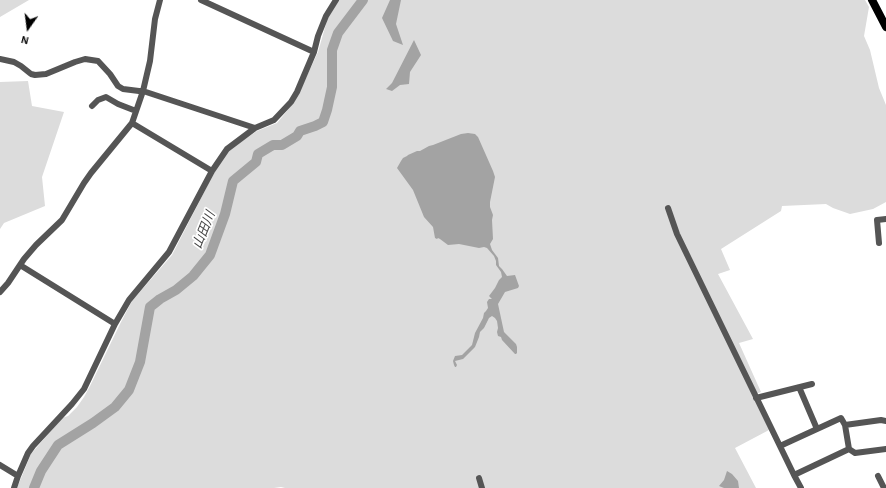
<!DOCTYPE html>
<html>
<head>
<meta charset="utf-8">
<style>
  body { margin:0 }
  #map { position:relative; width:886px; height:488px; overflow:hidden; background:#fff; font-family:"Alegreya Sans",sans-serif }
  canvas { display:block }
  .north { position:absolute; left:8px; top:8px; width:40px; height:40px; -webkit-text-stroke:3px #fff; paint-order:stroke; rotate:194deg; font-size:11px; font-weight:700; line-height:16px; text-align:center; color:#000 }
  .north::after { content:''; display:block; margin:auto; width:14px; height:18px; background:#000; clip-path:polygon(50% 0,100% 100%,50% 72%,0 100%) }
</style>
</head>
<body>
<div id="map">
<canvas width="886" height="488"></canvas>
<div class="north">N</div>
</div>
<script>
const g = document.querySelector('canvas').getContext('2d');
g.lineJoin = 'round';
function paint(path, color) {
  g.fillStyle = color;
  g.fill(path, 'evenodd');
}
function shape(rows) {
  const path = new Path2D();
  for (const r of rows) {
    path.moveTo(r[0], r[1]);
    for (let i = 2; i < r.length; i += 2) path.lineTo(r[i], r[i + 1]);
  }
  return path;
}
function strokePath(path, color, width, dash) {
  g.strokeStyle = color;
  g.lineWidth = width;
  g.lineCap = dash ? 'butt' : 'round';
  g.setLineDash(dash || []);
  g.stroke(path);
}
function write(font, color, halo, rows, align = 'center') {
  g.font = font + ' "Alegreya Sans","Noto Sans JP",sans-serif';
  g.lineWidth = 3.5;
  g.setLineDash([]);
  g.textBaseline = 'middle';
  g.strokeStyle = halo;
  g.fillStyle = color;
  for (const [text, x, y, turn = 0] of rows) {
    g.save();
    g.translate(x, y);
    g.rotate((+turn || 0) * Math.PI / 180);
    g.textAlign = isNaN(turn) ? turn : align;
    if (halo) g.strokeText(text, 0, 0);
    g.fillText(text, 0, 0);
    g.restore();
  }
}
const green = shape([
  [0,0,29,0,0,17],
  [339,0,865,0,869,7,864,36,870,50,879,88,886,105,886,202,873,209,850,214,833,208,826,204,782,206,781,211,721,249,730,270,718,274,753,339,739,343,761,392,753,395,769,430,735,448,756,488,285,488,281,487,274,488,17,488,31,454,62,418,68,416,77,407,84,397,90,386,120,324,132,301,172,255,215,171,229,150,257,131,277,123,292,105,300,91,318,52,328,17],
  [28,81,32,106,64,112,42,177,45,206,4,223,0,229,0,82]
]);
const water = shape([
  [390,0,401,0,396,24,403,45,393,41,382,18],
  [414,40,421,55,410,72,409,84,400,85,392,91,386,89,392,83],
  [468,133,475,134,478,137,493,171,495,177,490,202,490,207,493,215,492,220,493,239,490,244,492,250,498,258,499,266,502,269,507,276,515,275,519,286,518,288,505,292,498,304,504,332,516,344,517,347,517,353,516,354,515,354,502,340,501,337,498,336,497,332,498,328,497,321,495,318,492,316,489,318,484,328,480,332,479,337,475,347,463,359,455,361,457,365,456,367,455,367,454,365,453,361,455,356,462,355,472,345,475,333,483,318,484,313,486,311,488,308,487,302,489,299,492,299,489,296,495,288,499,280,502,277,501,272,496,265,496,261,494,256,487,248,484,247,479,248,459,244,448,245,440,239,438,238,437,239,435,238,433,227,424,217,413,190,397,168,401,161,403,158,407,156,408,155,417,151,420,151,429,146,433,145,461,134],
  [727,471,732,474,738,481,739,488,724,488,719,486,724,480]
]);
const river = shape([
  [34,488,41,471,58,445,93,423,115,407,129,390,140,362,150,307,160,299,176,290,193,276,210,255,225,214,233,181,256,162,258,154,273,145,282,145,297,136,300,131,315,126,323,122,327,110,332,87,332,50,338,33,363,0]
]);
const minor = shape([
  [201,0,314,52],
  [0,59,14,62,21,66,31,74,35,75,46,74,75,62,85,59,98,61,110,74,118,86,123,89,139,91,143,91,255,128],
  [92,106,98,100,106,97,118,104,136,111],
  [132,123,212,171],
  [668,208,677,234,794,475,801,488],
  [879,243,877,220,886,219],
  [20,265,115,324],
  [0,292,8,283,24,259,36,245,62,220,84,183,91,173,132,123,143,91,150,61,155,19,160,0],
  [799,387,817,429],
  [756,398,812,384],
  [845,425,849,449],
  [780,446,841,418,845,425,881,420,886,421],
  [0,465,18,476],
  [794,475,849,449,855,453,886,449],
  [878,476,884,488],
  [479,478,482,488],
  [14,488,18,476,28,453,33,446,72,404,84,389,115,324,129,300,169,252,212,171,227,149,255,128,274,120,291,102,297,92,314,52,318,36,326,16,336,0]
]);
const major = shape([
  [872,0,886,27]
]);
const waterNames = [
  ["山田川",204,230,-68]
];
paint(green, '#dcdcdc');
paint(water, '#a3a3a3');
strokePath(river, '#a3a3a3', 10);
strokePath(minor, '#555', 6);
strokePath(major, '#000', 8);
write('italic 13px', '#444', '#fff', waterNames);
</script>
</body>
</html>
